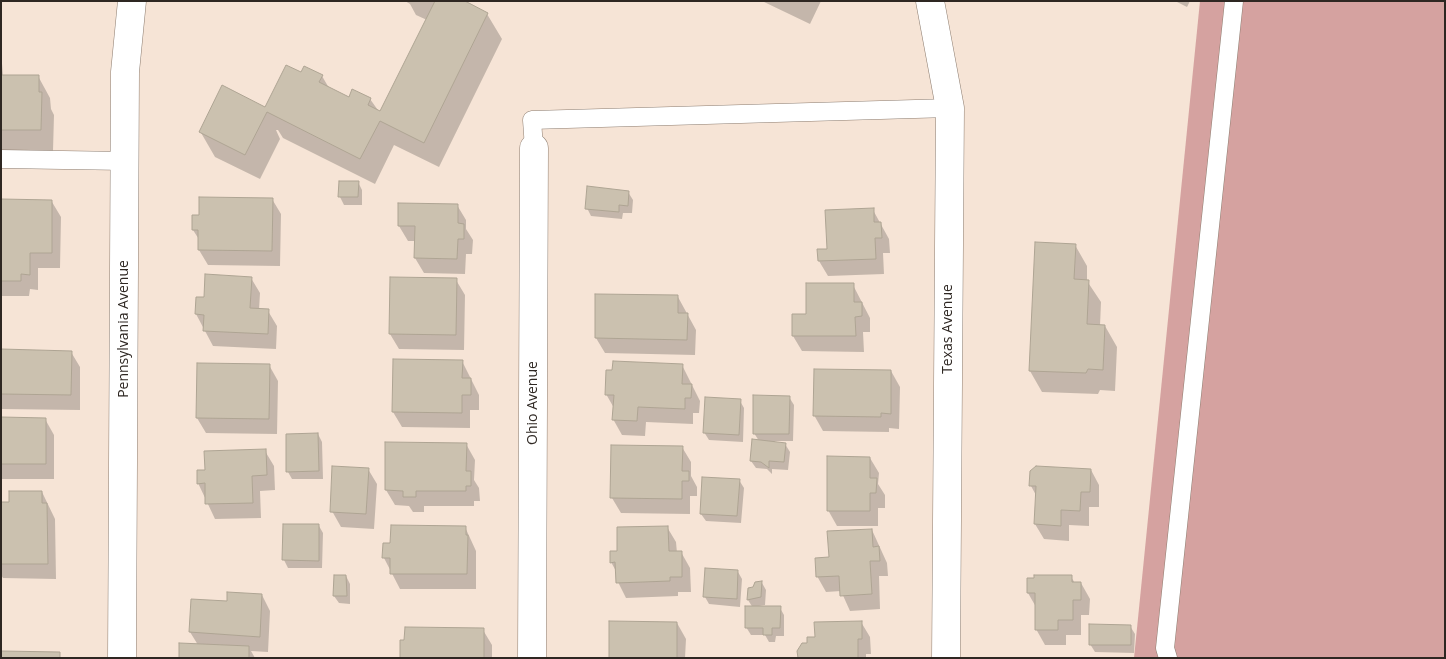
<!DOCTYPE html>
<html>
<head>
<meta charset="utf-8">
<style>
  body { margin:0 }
  #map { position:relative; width:1446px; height:659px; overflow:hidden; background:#f6e4d6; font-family:"Open Sans",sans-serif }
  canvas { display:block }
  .frame { position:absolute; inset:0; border:2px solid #2e2722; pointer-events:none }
</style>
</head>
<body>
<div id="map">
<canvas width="1446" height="659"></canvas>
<div class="frame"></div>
</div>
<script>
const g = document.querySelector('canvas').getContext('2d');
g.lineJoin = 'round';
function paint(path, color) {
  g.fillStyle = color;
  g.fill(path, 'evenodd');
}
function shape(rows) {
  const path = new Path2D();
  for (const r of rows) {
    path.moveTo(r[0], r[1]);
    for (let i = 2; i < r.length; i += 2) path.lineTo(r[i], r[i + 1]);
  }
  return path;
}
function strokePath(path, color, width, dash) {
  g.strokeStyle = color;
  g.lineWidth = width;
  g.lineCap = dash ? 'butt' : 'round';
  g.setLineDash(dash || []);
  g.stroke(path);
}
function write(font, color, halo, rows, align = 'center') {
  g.font = font + ' "Open Sans",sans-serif';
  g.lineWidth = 4;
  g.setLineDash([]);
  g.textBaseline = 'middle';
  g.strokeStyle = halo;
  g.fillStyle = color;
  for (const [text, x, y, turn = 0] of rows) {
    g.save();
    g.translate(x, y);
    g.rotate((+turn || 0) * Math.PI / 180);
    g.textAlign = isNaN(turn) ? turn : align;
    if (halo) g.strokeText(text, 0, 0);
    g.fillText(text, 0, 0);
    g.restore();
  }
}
const forest = shape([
  [1200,1,1445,1,1445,658,1134,658]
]);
const shadow = shape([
  [405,1,463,1,487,14,502,39,439,167,394,145,375,184,283,138,278,130,276,130,280,139,260,179,215,157,200,131,266,108,302,74,322,76,329,88,349,98,370,99,380,113,427,20,416,15,410,4],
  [762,1,821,1,810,24],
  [1175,1,1190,1,1187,7],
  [1,51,3,76,38,76,50,98,51,109,54,115,53,151,1,151],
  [358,182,362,190,362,205,344,205,340,197],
  [628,192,633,200,632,213,623,213,622,219,591,216,587,208],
  [272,199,281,214,280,266,208,265,199,250,200,241,193,230],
  [1,201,52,202,61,217,60,268,38,268,38,290,30,289,29,296,1,296],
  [457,205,466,220,466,229,473,240,472,254,466,254,465,274,424,273,415,258,416,241,408,241,399,226],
  [873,210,889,239,890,253,883,253,884,274,828,276,819,261],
  [1075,245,1087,266,1087,281,1101,302,1100,326,1105,326,1117,347,1115,391,1100,390,1098,394,1042,392,1030,371],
  [251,278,260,293,259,310,268,311,277,326,276,349,213,346,196,314,205,298],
  [456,280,465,295,464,350,399,349,390,334],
  [853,285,870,318,870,332,863,332,864,352,802,351,793,336,807,315],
  [678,297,696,330,695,355,605,353,596,338],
  [1,351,71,352,80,367,80,410,1,409],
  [462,361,479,395,479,410,470,410,470,428,402,427,393,412],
  [269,365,278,381,277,434,206,433,197,418],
  [682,365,700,401,699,413,693,413,693,424,646,422,645,436,622,435,613,419,614,408,606,394,613,372],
  [891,371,900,387,899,429,889,428,889,432,823,431,814,415],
  [789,397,794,405,793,441,775,441,775,443,785,444,790,452,788,470,772,469,772,474,767,469,756,468,751,461,759,441,754,433],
  [740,401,744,408,743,442,709,440,704,432],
  [1,418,45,419,54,435,54,479,1,479],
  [318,434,322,442,323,479,292,479,288,472],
  [466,444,475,460,474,480,479,488,480,501,474,501,474,506,424,506,424,512,413,512,409,506,395,505,386,490],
  [682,447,691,462,691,476,697,487,697,496,690,496,690,514,621,513,612,498],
  [265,451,274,466,275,490,260,491,261,518,215,519,198,483,206,471],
  [870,458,879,473,878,484,885,495,885,508,878,508,878,526,837,526,828,510],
  [368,469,377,484,374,529,341,527,332,511],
  [1091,470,1099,485,1099,507,1089,507,1089,526,1069,525,1069,541,1044,539,1035,524,1037,497,1031,486,1031,471],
  [739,480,744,488,741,523,706,521,701,514],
  [42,492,55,519,56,579,3,578,1,575,1,503,10,503],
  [319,526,323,533,322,568,288,568,284,560],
  [465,527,476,551,476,589,400,589,384,558],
  [667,527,676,542,677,553,681,552,690,568,691,592,678,592,678,596,626,598,618,582,617,573,611,562,618,552],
  [872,530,887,563,888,576,879,576,880,609,850,611,841,591,826,592,817,576,830,558],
  [738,572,742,579,740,607,709,604,705,597],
  [346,576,350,584,350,604,339,603,334,596],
  [1071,577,1075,583,1081,583,1090,599,1089,615,1081,615,1081,635,1066,635,1066,645,1045,645,1036,629,1036,607,1028,593],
  [762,583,766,590,765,605,759,606,780,608,784,615,784,636,776,636,775,642,769,642,765,635,751,635,746,627,753,608,748,600],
  [262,595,270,611,268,652,251,651,255,658,180,658,198,645,190,632,228,603],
  [861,622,870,637,871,654,866,654,866,658,799,658,808,645],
  [677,623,686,639,685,658,610,658],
  [1130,626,1135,634,1134,653,1095,652,1090,644],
  [483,630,492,645,492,658,401,658,406,641]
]);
const building = shape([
  [435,1,465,1,488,13,424,143,380,121,360,159,267,112,245,155,199,132,222,85,265,107,286,65,301,72,304,66,323,75,319,82,349,97,352,89,371,98,368,105,380,111,435,1],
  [1,75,39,75,39,92,42,92,41,130,1,130,1,75],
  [339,181,359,181,358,197,338,197,339,181],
  [587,186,629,191,628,206,619,205,619,212,585,209,587,186],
  [199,197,273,198,272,251,198,250,198,230,192,230,192,215,199,215,199,197],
  [1,199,52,200,52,253,30,253,30,275,21,274,21,281,1,281,1,199],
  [398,203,458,204,458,223,464,224,464,239,458,239,457,259,414,258,415,226,398,226,398,203],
  [874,208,874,222,881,222,882,238,875,238,876,259,818,261,817,249,827,249,825,210,874,208],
  [1035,242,1076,244,1074,279,1089,280,1087,324,1105,325,1103,370,1088,369,1086,373,1029,371,1035,242],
  [205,274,252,277,250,308,269,309,268,334,203,331,204,315,195,314,196,297,204,297,205,274],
  [390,277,457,278,456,335,389,334,390,277],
  [806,283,854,283,854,302,862,302,862,316,855,317,856,336,792,336,792,314,806,314,806,283],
  [595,294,678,295,678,313,688,313,687,340,595,338,595,294],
  [1,349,72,351,71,395,1,394,1,349],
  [393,359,463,360,462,378,471,378,471,395,462,395,462,413,392,412,393,359],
  [613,361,683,364,682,384,692,384,691,398,685,398,685,409,638,407,637,421,612,420,614,395,605,395,606,370,612,370,613,361],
  [197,363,270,364,269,419,196,418,197,363],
  [814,369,891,370,891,414,881,413,881,417,813,416,814,369],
  [753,395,790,396,789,434,753,434,753,395],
  [705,397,741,399,739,435,703,433,705,397],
  [1,417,46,418,46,464,1,464,1,417],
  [318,433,319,471,286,472,286,434,318,433],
  [752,439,786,443,784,462,769,461,769,468,761,462,750,461,752,439],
  [385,442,467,443,466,471,471,471,471,486,466,486,466,491,416,491,416,497,403,497,403,491,385,490,385,442],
  [611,445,683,446,682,471,689,471,689,481,682,481,682,499,610,498,611,445],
  [266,449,267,475,252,476,253,503,205,504,205,483,197,484,197,470,205,470,204,451,266,449],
  [827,456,870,457,870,478,877,478,876,493,870,493,870,511,827,511,827,456],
  [332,466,369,468,366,514,330,512,332,466],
  [1036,466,1091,469,1090,492,1081,492,1080,511,1061,510,1061,526,1034,524,1036,486,1029,486,1030,471,1036,466],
  [702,477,740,479,737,516,700,514,702,477],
  [9,491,42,491,42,503,47,503,48,564,1,564,1,502,9,502,9,491],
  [283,524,319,524,319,561,282,560,283,524],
  [391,525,466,526,466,535,468,535,467,574,390,574,390,558,382,558,383,543,390,543,391,525],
  [668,526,669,551,682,551,682,577,670,577,670,581,616,583,615,562,610,563,610,551,617,551,617,527,668,526],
  [872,529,873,547,879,546,880,561,870,561,872,594,840,596,839,576,816,577,815,558,829,557,827,531,872,529],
  [705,568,738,570,737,599,703,597,705,568],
  [334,575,346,575,347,596,333,596,334,575],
  [1034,575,1072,575,1072,582,1081,582,1081,600,1073,600,1073,620,1058,620,1058,630,1035,630,1035,593,1027,593,1027,578,1034,578,1034,575],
  [762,581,761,597,747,600,748,588,753,587,755,582,762,581],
  [227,592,262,594,260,637,189,632,191,599,227,601,227,592],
  [745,606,781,606,780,628,772,628,772,635,763,635,763,628,745,628,745,606],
  [609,621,677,622,677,658,609,658,609,621],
  [862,621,862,639,858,639,858,658,798,658,797,651,802,643,807,643,807,637,815,637,814,622,862,621],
  [1089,624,1131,625,1131,645,1089,645,1089,624],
  [405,627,484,628,484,658,400,658,400,640,404,640,405,627],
  [179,643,249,646,249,658,179,658,179,643],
  [1,651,60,652,60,658,1,658,1,651]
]);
const lane = shape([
  [534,148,532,120,950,108],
  [1,159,125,161],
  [1168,658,1165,648,1234,1]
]);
const street = shape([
  [930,1,950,108,946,658],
  [122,658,125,72,132,1],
  [532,658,534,148]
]);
const streetNames = [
  ["Pennsylvania Avenue",124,329,-90],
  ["Texas Avenue",948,329,-90],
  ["Ohio Avenue",533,403,-90]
];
paint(forest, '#d5a2a0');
paint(shadow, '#0003');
paint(building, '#cbc1af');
strokePath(building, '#aea493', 1);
strokePath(lane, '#8d7d70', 19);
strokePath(street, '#8d7d70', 29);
strokePath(lane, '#fff', 18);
strokePath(street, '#fff', 28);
write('14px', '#2e2722', '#fff', streetNames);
</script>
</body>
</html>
